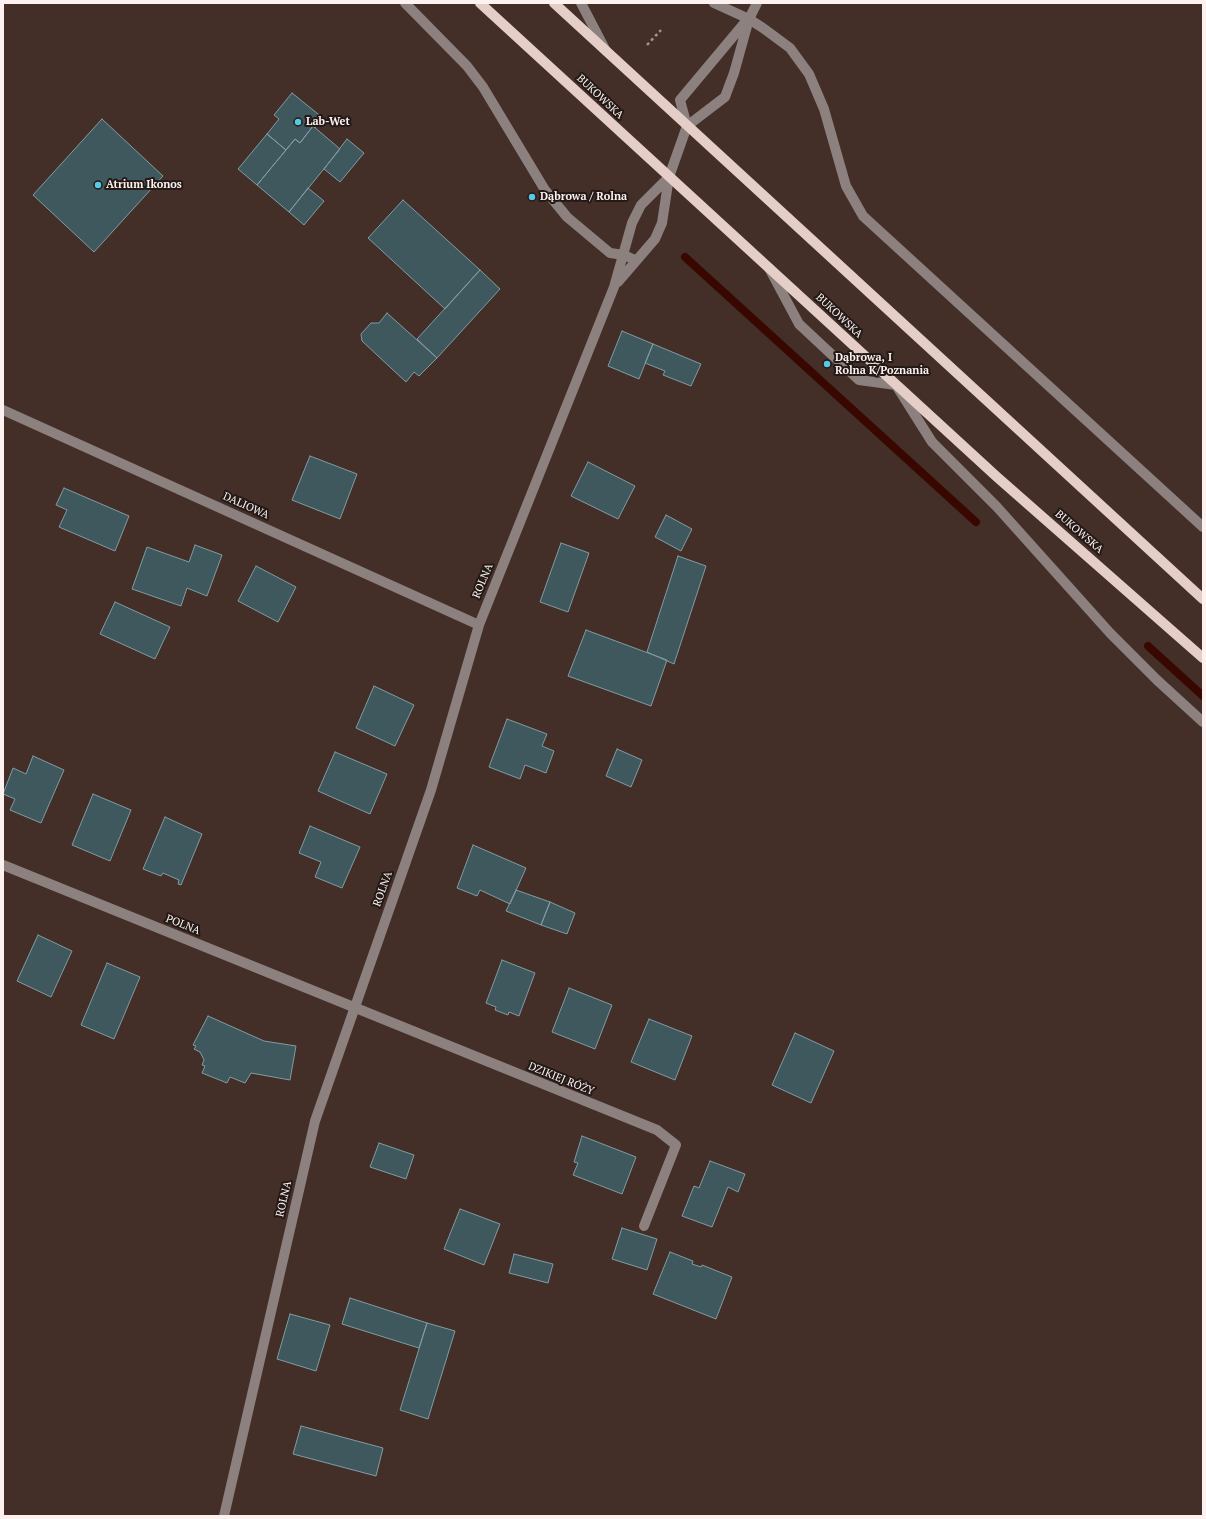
<!DOCTYPE html>
<html>
<head>
<meta charset="utf-8">
<style>
  body { margin:0 }
  #map { position:relative; width:1206px; height:1519px; overflow:hidden; background:#432f28; font-family:"PT Serif",serif }
  canvas { display:block }
  .frame { position:absolute; inset:0; border:4px solid #fdf2ef; pointer-events:none }
</style>
</head>
<body>
<div id="map">
<canvas width="1206" height="1519"></canvas>
<div class="frame"></div>
</div>
<script>
const g = document.querySelector('canvas').getContext('2d');
g.lineJoin = 'round';
function shape(rows) {
  const path = new Path2D();
  for (const r of rows) {
    path.moveTo(r[0], r[1]);
    for (let i = 2; i < r.length; i += 2) path.lineTo(r[i], r[i + 1]);
  }
  return path;
}
function strokePath(path, color, width, dash) {
  g.strokeStyle = color;
  g.lineWidth = width;
  g.lineCap = dash ? 'butt' : 'round';
  g.setLineDash(dash || []);
  g.stroke(path);
}
function paint(path, color) {
  g.fillStyle = color;
  g.fill(path, 'evenodd');
}
function write(font, color, halo, rows, align = 'center') {
  g.font = font + ' "PT Serif",serif';
  g.lineWidth = 4;
  g.setLineDash([]);
  g.textBaseline = 'middle';
  g.strokeStyle = halo;
  g.fillStyle = color;
  for (const [text, x, y, turn = 0] of rows) {
    g.save();
    g.translate(x, y);
    g.rotate((+turn || 0) * Math.PI / 180);
    g.textAlign = isNaN(turn) ? turn : align;
    if (halo) g.strokeText(text, 0, 0);
    g.fillText(text, 0, 0);
    g.restore();
  }
}
const stream = shape([
  [685,257,976,522],
  [1148,646,1203,696]
]);
const building = shape([
  [292,93,323,118,315,128,313,126,300,143,295,139,286,150,267,134,279,119,274,115,292,93],
  [102,119,163,176,94,252,33,195,102,119],
  [313,126,340,149,289,212,257,185,295,139,300,143,313,126],
  [267,134,286,150,257,185,238,169,267,134],
  [347,139,364,153,340,182,324,169,347,139],
  [308,188,324,201,304,225,289,212,308,188],
  [403,200,480,270,445,309,368,238,403,200],
  [480,270,500,289,437,358,417,339,480,270],
  [387,313,437,358,419,376,414,372,406,382,362,341,361,334,371,323,379,323,387,313],
  [622,331,653,344,639,379,608,366,622,331],
  [653,344,701,364,691,386,663,375,665,371,645,363,653,344],
  [310,456,357,474,340,519,292,500,310,456],
  [588,462,635,486,618,519,571,496,588,462],
  [64,488,129,516,115,551,59,527,67,510,56,505,64,488],
  [666,515,692,529,681,551,655,537,666,515],
  [561,543,589,553,568,612,540,602,561,543],
  [195,545,222,555,207,596,187,588,181,606,132,589,147,547,189,562,195,545],
  [678,556,706,566,674,664,647,652,678,556],
  [256,566,296,587,278,622,238,601,256,566],
  [115,602,170,627,155,659,100,634,115,602],
  [586,630,667,660,651,706,568,676,586,630],
  [374,686,414,705,395,746,356,728,374,686],
  [507,719,547,734,542,746,554,751,546,773,525,765,520,779,489,767,507,719],
  [617,749,642,760,631,787,606,776,617,749],
  [335,752,387,774,370,814,318,791,335,752],
  [33,756,64,770,41,823,10,810,15,799,3,794,13,768,26,774,33,756],
  [93,794,131,810,110,861,72,845,93,794],
  [165,817,202,834,181,885,178,884,179,880,163,873,161,876,143,869,165,817],
  [310,826,360,847,342,888,315,877,321,862,299,853,310,826],
  [473,845,526,868,510,904,480,890,477,896,457,888,473,845],
  [516,890,550,902,541,925,506,911,516,890],
  [550,902,575,913,567,934,541,925,550,902],
  [38,935,72,951,51,997,17,981,38,935],
  [502,960,535,973,519,1016,509,1012,508,1015,495,1010,496,1007,486,1003,502,960],
  [107,963,140,977,114,1039,81,1025,107,963],
  [569,988,612,1005,595,1049,552,1032,569,988],
  [208,1016,264,1041,296,1046,290,1080,251,1073,245,1083,230,1077,227,1083,202,1073,205,1066,202,1065,204,1060,200,1052,194,1049,196,1046,193,1045,208,1016],
  [649,1019,692,1036,675,1080,631,1062,649,1019],
  [795,1033,834,1051,811,1103,772,1085,795,1033],
  [582,1136,636,1157,622,1194,573,1175,578,1163,574,1162,582,1136],
  [379,1143,414,1155,406,1179,370,1167,379,1143],
  [710,1161,745,1174,738,1192,728,1187,712,1227,682,1216,694,1186,699,1188,710,1161],
  [460,1209,500,1224,484,1265,444,1249,460,1209],
  [622,1228,657,1239,647,1270,612,1259,622,1228],
  [670,1252,693,1261,692,1264,701,1267,702,1265,732,1277,716,1319,653,1294,670,1252],
  [514,1254,553,1264,548,1283,509,1273,514,1254],
  [350,1298,427,1323,419,1348,342,1324,350,1298],
  [290,1314,330,1325,316,1371,277,1359,290,1314],
  [427,1323,455,1331,428,1419,400,1410,427,1323],
  [301,1426,383,1448,376,1476,293,1454,301,1426]
]);
const path = shape([
  [647,45,661,30]
]);
const minor = shape([
  [405,3,467,66,483,87,545,190,567,217,610,253,624,255,635,260],
  [581,3,606,51],
  [714,3,749,19,763,28,790,48,809,74,824,109,846,186,863,216,1203,527],
  [687,126,680,100,747,20],
  [769,268,799,324,859,380,896,385,932,442,997,507,1110,633,1157,680,1203,722],
  [618,282,655,239,662,223,669,177,687,126,725,97,734,73,749,19,757,3],
  [3,410,479,625],
  [3,865,657,1130,676,1145,644,1226],
  [224,1516,315,1121,431,790,479,625,614,287,632,223,641,205,669,177]
]);
const major = shape([
  [480,3,997,477,1203,658],
  [554,3,1203,599]
]);
const markers = [
  [298,122,4,"#58c9e3"],
  [98,185,4,"#58c9e3"],
  [532,197,4,"#58c9e3"],
  [827,364,4,"#58c9e3"]
];
const streetNames = [
  ["BUKOWSKA",600,97,43],
  ["BUKOWSKA",839,316,43],
  ["DALIOWA",246,506,24],
  ["BUKOWSKA",1079,532,41],
  ["ROLNA",483,581,-68],
  ["ROLNA",383,889,-70],
  ["POLNA",183,925,22],
  ["DZIKIEJ RÓŻY",561,1079,22],
  ["ROLNA",284,1199,-77]
];
const poiNames = [
  ["Lab-Wet",306,122],
  ["Atrium Ikonos",106,185],
  ["Dąbrowa / Rolna",540,197],
  ["Dąbrowa, I",835,358],
  ["Rolna K/Poznania",835,371]
];
strokePath(stream, '#380700', 8);
paint(building, '#3f585e');
strokePath(building, '#819ca3', 1);
strokePath(path, '#a3948f', 2.5, [3, 3]);
strokePath(minor, '#8c817e', 10);
strokePath(major, '#e4cec7', 10);
for (const [x, y, r, color] of markers) {
  const dot = new Path2D();
  dot.arc(x, y, r, 0, 2 * Math.PI);
  g.fillStyle = color;
  g.fill(dot);
  strokePath(dot, '#231916', 1.5);
}
write('11px', '#fdf2ef', '#231916', streetNames);
write('bold 11px', '#fdf2ef', '#231916', poiNames, 'left');
</script>
</body>
</html>
